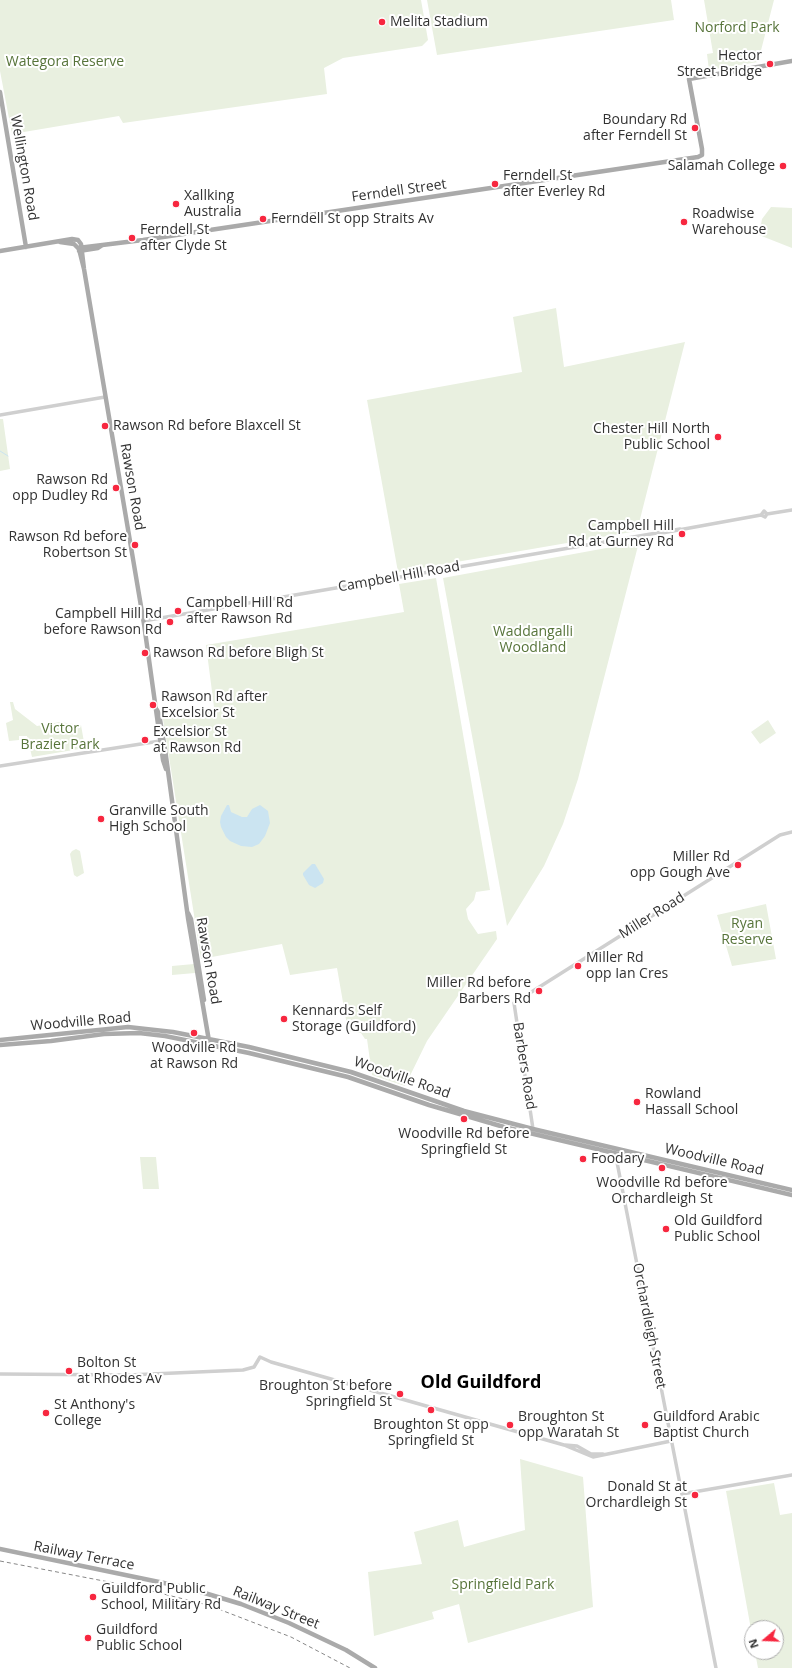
<!DOCTYPE html>
<html>
<head>
<meta charset="utf-8">
<style>
  body { margin:0 }
  #map { position:relative; width:792px; height:1668px; overflow:hidden; background:#fff; font-family:"Open Sans",sans-serif }
  canvas { display:block }
  .north { position:absolute; left:744px; top:1620px; width:40px; height:40px; box-sizing:border-box; background:#fff; border:1px solid #adadad; border-radius:50%; rotate:251deg; font-size:11px; font-weight:700; line-height:16px; text-align:center; color:#323232 }
  .north::after { content:''; display:block; margin:auto; width:14px; height:18px; background:#f7273f; clip-path:polygon(50% 0,100% 100%,50% 72%,0 100%) }
</style>
</head>
<body>
<div id="map">
<canvas width="792" height="1668"></canvas>
<div class="north">N</div>
</div>
<script>
const g = document.querySelector('canvas').getContext('2d');
g.lineJoin = 'round';
function paint(path, color) {
  g.fillStyle = color;
  g.fill(path, 'evenodd');
}
function shape(rows) {
  const path = new Path2D();
  for (const r of rows) {
    path.moveTo(r[0], r[1]);
    for (let i = 2; i < r.length; i += 2) path.lineTo(r[i], r[i + 1]);
  }
  return path;
}
function strokePath(path, color, width, dash) {
  g.strokeStyle = color;
  g.lineWidth = width;
  g.lineCap = dash ? 'butt' : 'round';
  g.setLineDash(dash || []);
  g.stroke(path);
}
function write(font, color, halo, rows, align = 'center') {
  g.font = font + ' "Open Sans",sans-serif';
  g.lineWidth = 4;
  g.setLineDash([]);
  g.textBaseline = 'middle';
  g.strokeStyle = halo;
  g.fillStyle = color;
  for (const [text, x, y, turn = 0] of rows) {
    g.save();
    g.translate(x, y);
    g.rotate((+turn || 0) * Math.PI / 180);
    g.textAlign = isNaN(turn) ? turn : align;
    if (halo) g.strokeText(text, 0, 0);
    g.fillText(text, 0, 0);
    g.restore();
  }
}
const green = shape([
  [0,0,421,0,428,40,422,46,343,58,324,68,327,94,123,123,119,116,12,134,0,71],
  [427,0,671,0,674,20,437,55],
  [704,0,774,0,758,62,709,70,707,54,713,53],
  [771,207,792,208,792,248,759,235,762,219],
  [556,308,564,367,685,342,637,531,398,572,367,400,522,372,513,317],
  [0,419,3,419,10,469,0,471],
  [639,542,578,779,563,824,544,866,507,926,443,578],
  [436,578,490,890,476,892,474,900,466,909,468,919,478,934,496,931,497,939,427,1041,405,1086,372,1075,367,1039,365,1039,361,1033,348,1031,337,968,290,975,282,944,201,959,163,719,188,715,202,715,214,707,206,645,404,612,399,584],
  [10,702,13,702,15,709,37,726,60,722,81,725,85,748,32,757,27,736,19,736,19,740,9,741,6,723,13,720],
  [768,720,776,733,760,744,751,732],
  [76,849,80,851,84,873,77,877,74,875,70,854,72,851],
  [766,904,776,959,732,966,717,915],
  [194,964,195,973,172,975,172,966],
  [140,1157,156,1157,159,1189,143,1189],
  [520,1459,583,1477,593,1607,468,1643,459,1604,432,1612,434,1619,374,1636,368,1572,422,1564,414,1532,458,1520,464,1547,525,1530],
  [774,1483,780,1515,792,1513,792,1668,758,1668,755,1652,776,1652,776,1628,752,1628,752,1635,726,1491]
]);
const water = shape([
  [227,805,229,805,231,812,242,817,247,817,252,809,260,805,268,811,270,823,265,836,259,844,252,847,241,846,230,841,226,837,221,827,220,822,221,816],
  [312,864,315,864,324,879,323,883,315,888,309,885,303,875,303,873]
]);
const stream = shape([
  [0,451,8,456]
]);
const minor = shape([
  [0,415,105,397],
  [761,515,765,517,767,514,792,510],
  [761,515,764,511,767,514],
  [662,533,761,515],
  [144,624,149,620,680,529],
  [0,766,160,741],
  [533,1129,514,1003,780,835,792,832],
  [615,1152,716,1668],
  [0,1374,129,1375,243,1370,254,1367,260,1357,271,1362,564,1445,593,1457,671,1441],
  [565,1445,577,1446,591,1454,603,1454],
  [682,1494,792,1475]
]);
const major = shape([
  [0,92,26,247],
  [60,242,74,244,78,248],
  [78,248,143,240,698,157,702,155,702,149,689,79,792,61],
  [79,249,84,269],
  [0,251,72,239,78,240,81,244,84,269,144,624,163,760,166,769],
  [79,251,98,248,101,246],
  [157,710,159,714,165,749,188,918,209,1041],
  [188,913,191,919,204,1000],
  [0,1040,128,1027,173,1032,249,1047,351,1072,464,1111,533,1129,792,1190],
  [0,1045,51,1041,104,1034,139,1033,165,1036,249,1053,348,1077,429,1105,504,1127,792,1195],
  [0,1549,188,1588,241,1604,289,1623,346,1650,375,1668]
]);
const rail = shape([
  [0,1561,135,1587,208,1605,291,1637,350,1668]
]);
const markers = [
  [382,22,4,"#f7273f"],
  [770,64,4,"#f7273f"],
  [695,128,4,"#f7273f"],
  [783,166,4,"#f7273f"],
  [495,184,4,"#f7273f"],
  [176,204,4,"#f7273f"],
  [263,219,4,"#f7273f"],
  [684,222,4,"#f7273f"],
  [132,238,4,"#f7273f"],
  [105,426,4,"#f7273f"],
  [718,437,4,"#f7273f"],
  [116,488,4,"#f7273f"],
  [682,534,4,"#f7273f"],
  [135,545,4,"#f7273f"],
  [178,611,4,"#f7273f"],
  [170,622,4,"#f7273f"],
  [145,653,4,"#f7273f"],
  [153,705,4,"#f7273f"],
  [145,740,4,"#f7273f"],
  [101,819,4,"#f7273f"],
  [738,865,4,"#f7273f"],
  [578,966,4,"#f7273f"],
  [539,991,4,"#f7273f"],
  [284,1019,4,"#f7273f"],
  [194,1033,4,"#f7273f"],
  [637,1102,4,"#f7273f"],
  [464,1119,4,"#f7273f"],
  [583,1159,4,"#f7273f"],
  [662,1168,4,"#f7273f"],
  [666,1229,4,"#f7273f"],
  [69,1371,4,"#f7273f"],
  [400,1394,4,"#f7273f"],
  [431,1410,4,"#f7273f"],
  [46,1413,4,"#f7273f"],
  [510,1425,4,"#f7273f"],
  [645,1425,4,"#f7273f"],
  [695,1495,4,"#f7273f"],
  [93,1597,4,"#f7273f"],
  [88,1638,4,"#f7273f"]
];
const poiNames = [
  ["Melita Stadium",390,22],
  ["Hector",762,56,"right"],
  ["Street Bridge",762,72,"right"],
  ["Boundary Rd",687,120,"right"],
  ["after Ferndell St",687,136,"right"],
  ["Salamah College",775,166,"right"],
  ["Ferndell St",503,176],
  ["after Everley Rd",503,192],
  ["Xallking",184,196],
  ["Australia",184,212],
  ["Roadwise",692,214],
  ["Warehouse",692,230],
  ["Ferndell St opp Straits Av",271,219],
  ["Ferndell St",140,230],
  ["after Clyde St",140,246],
  ["Rawson Rd before Blaxcell St",113,426],
  ["Chester Hill North",710,429,"right"],
  ["Public School",710,445,"right"],
  ["Rawson Rd",108,480,"right"],
  ["opp Dudley Rd",108,496,"right"],
  ["Campbell Hill",674,526,"right"],
  ["Rd at Gurney Rd",674,542,"right"],
  ["Rawson Rd before",127,537,"right"],
  ["Robertson St",127,553,"right"],
  ["Campbell Hill Rd",186,603],
  ["after Rawson Rd",186,619],
  ["Campbell Hill Rd",162,614,"right"],
  ["before Rawson Rd",162,630,"right"],
  ["Rawson Rd before Bligh St",153,653],
  ["Rawson Rd after",161,697],
  ["Excelsior St",161,713],
  ["Excelsior St",153,732],
  ["at Rawson Rd",153,748],
  ["Granville South",109,811],
  ["High School",109,827],
  ["Miller Rd",730,857,"right"],
  ["opp Gough Ave",730,873,"right"],
  ["Miller Rd",586,958],
  ["opp Ian Cres",586,974],
  ["Miller Rd before",531,983,"right"],
  ["Barbers Rd",531,999,"right"],
  ["Kennards Self",292,1011],
  ["Storage (Guildford)",292,1027],
  ["Woodville Rd",194,1048,"center"],
  ["at Rawson Rd",194,1064,"center"],
  ["Rowland",645,1094],
  ["Hassall School",645,1110],
  ["Woodville Rd before",464,1134,"center"],
  ["Springfield St",464,1150,"center"],
  ["Foodary",591,1159],
  ["Woodville Rd before",662,1183,"center"],
  ["Orchardleigh St",662,1199,"center"],
  ["Old Guildford",674,1221],
  ["Public School",674,1237],
  ["Bolton St",77,1363],
  ["at Rhodes Av",77,1379],
  ["Broughton St before",392,1386,"right"],
  ["Springfield St",392,1402,"right"],
  ["St Anthony's",54,1405],
  ["College",54,1421],
  ["Broughton St",518,1417],
  ["opp Waratah St",518,1433],
  ["Guildford Arabic",653,1417],
  ["Baptist Church",653,1433],
  ["Broughton St opp",431,1425,"center"],
  ["Springfield St",431,1441,"center"],
  ["Donald St at",687,1487,"right"],
  ["Orchardleigh St",687,1503,"right"],
  ["Guildford Public",101,1589],
  ["School, Military Rd",101,1605],
  ["Guildford",96,1630],
  ["Public School",96,1646]
];
const parkNames = [
  ["Norford Park",737,28],
  ["Wategora Reserve",65,62],
  ["Waddangalli",533,632],
  ["Woodland",533,648],
  ["Victor",60,729],
  ["Brazier Park",60,745],
  ["Ryan",747,924],
  ["Reserve",747,940],
  ["Springfield Park",503,1585]
];
const streetNames = [
  ["Wellington Road",24,168,80],
  ["Ferndell Street",399,191,-8],
  ["Rawson Road",132,487,80],
  ["Campbell Hill Road",399,577,-10],
  ["Miller Road",652,916,-32],
  ["Rawson Road",208,961,80],
  ["Woodville Road",81,1022,-5],
  ["Barbers Road",524,1066,81],
  ["Woodville Road",402,1078,19],
  ["Woodville Road",714,1160,13],
  ["Orchardleigh Street",649,1326,79],
  ["Railway Terrace",84,1556,11],
  ["Railway Street",276,1608,22]
];
const districtNames = [
  ["Old Guildford",481,1383]
];
paint(green, '#e9f0e0');
paint(water, '#cbe4f1');
strokePath(stream, '#cbe4f1', 1);
strokePath(minor, '#cfcfcf', 3.5);
strokePath(major, '#aaa', 4.5);
strokePath(rail, '#878787', 1, [4, 3]);
for (const [x, y, r, color] of markers) {
  const dot = new Path2D();
  dot.arc(x, y, r, 0, 2 * Math.PI);
  g.fillStyle = color;
  g.fill(dot);
  strokePath(dot, '#fff', 1.5);
}
write('14px', '#323232', '#fff', poiNames, 'left');
write('14px', '#57743a', '#fff', parkNames);
write('14px', '#323232', '#fff', streetNames);
write('bold 18px', '#000', '#fff', districtNames);
</script>
</body>
</html>
